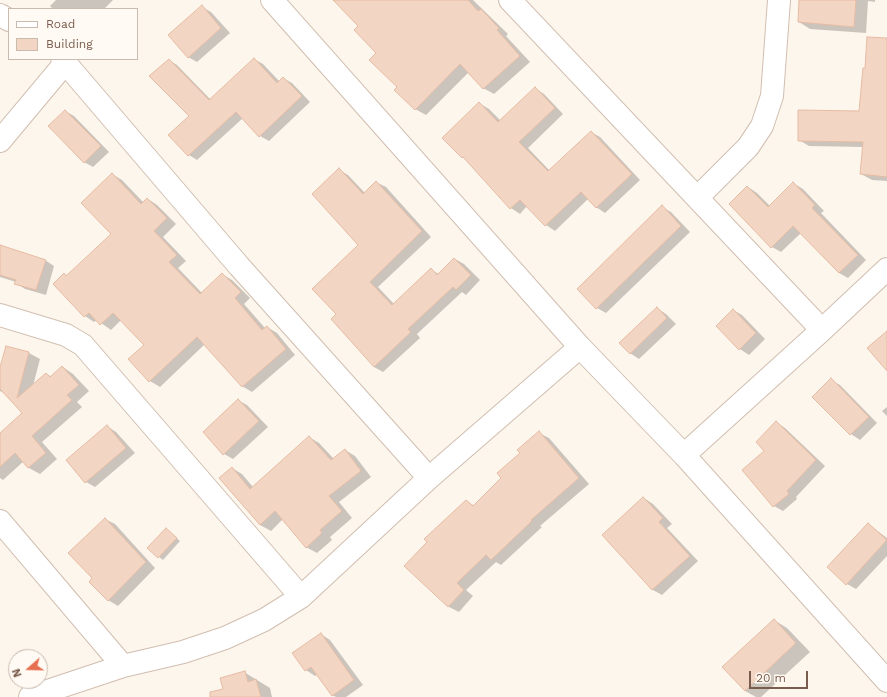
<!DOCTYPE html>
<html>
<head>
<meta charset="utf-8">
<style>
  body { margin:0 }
  #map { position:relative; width:887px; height:697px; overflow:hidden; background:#fdf6ec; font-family:"Work Sans",sans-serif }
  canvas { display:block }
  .legend { position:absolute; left:8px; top:8px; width:130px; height:52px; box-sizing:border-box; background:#fffaf3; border:1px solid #cabbb1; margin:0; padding:5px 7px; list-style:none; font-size:12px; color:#7a5c4d }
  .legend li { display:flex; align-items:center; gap:8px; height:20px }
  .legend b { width:20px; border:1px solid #cabbb1 }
  .north { position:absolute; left:8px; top:649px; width:40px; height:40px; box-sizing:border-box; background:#fffaf3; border:1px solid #cabbb1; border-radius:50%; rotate:250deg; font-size:11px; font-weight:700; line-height:16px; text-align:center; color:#7a5c4d }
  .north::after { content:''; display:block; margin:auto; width:14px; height:18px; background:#e76f51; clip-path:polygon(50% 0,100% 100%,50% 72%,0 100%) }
  .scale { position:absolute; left:749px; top:671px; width:59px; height:18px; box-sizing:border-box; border:2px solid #7a5c4d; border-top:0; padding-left:5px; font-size:12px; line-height:14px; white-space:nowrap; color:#7a5c4d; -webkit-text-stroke:3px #fffaf3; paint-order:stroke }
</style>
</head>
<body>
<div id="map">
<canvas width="887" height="697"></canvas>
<ul class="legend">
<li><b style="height:5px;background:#fff"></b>Road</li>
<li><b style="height:11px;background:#f3d5c3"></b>Building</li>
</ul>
<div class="north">N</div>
<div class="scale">20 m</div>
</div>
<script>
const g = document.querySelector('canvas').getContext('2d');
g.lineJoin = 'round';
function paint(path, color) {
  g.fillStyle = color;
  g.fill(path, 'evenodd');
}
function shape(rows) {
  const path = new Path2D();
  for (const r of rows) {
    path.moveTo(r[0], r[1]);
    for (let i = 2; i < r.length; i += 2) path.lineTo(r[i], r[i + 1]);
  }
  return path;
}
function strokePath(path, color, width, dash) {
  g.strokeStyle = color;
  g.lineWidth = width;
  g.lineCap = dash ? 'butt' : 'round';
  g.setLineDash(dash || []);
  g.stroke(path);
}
const shadow = shape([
  [56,0,113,0,104,9,53,9,50,6],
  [334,0,473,0,508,34,506,36,530,62,494,94,483,88,469,72,426,115,415,109,398,87,360,26],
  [800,0,875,0,875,2,868,1,866,33,810,29,799,22],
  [202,7,211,12,230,33,197,62,188,57],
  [887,39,887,181,872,180,861,174,864,147,809,146,799,140,860,112,866,69],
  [254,59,263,64,280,82,283,78,292,83,310,102,269,141,260,136,243,118,197,160,189,155,190,116,169,60,177,65,211,100],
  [535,88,544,94,563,114,528,148,550,171,591,132,600,137,640,180,605,213,596,207,588,199,555,231,546,225,527,206,520,214,511,208,469,161,462,157,479,103,489,109,501,121],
  [65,111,74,116,109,152,93,167,84,162],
  [339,170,348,175,365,193,376,182,386,187,431,237,378,287,394,304,431,270,439,274,455,259,464,264,480,280,466,295,462,292,417,334,420,338,383,372,374,367,337,314,359,245],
  [112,174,122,180,144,203,148,199,157,205,176,224,163,237,186,261,178,268,202,293,222,274,232,280,250,298,244,304,265,328,267,327,277,333,295,355,252,392,242,386,205,344,160,387,150,381,145,345,121,320,111,330,97,320,94,322,85,316,55,284,65,275,67,276,113,234],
  [793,183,803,189,824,211,821,213,866,260,848,278,839,273,801,233,781,252,772,247,748,187,757,193,770,206],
  [662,207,671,212,690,232,606,313,597,308],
  [0,247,45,260,54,266,46,295,25,289,16,283,16,282,0,277],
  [657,308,666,314,676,324,639,359,630,353],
  [733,310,742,315,765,339,749,355,740,349],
  [6,347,29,353,40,359,33,386,47,374,52,377,63,367,73,374,89,391,77,402,82,407,42,442,57,459,40,474,29,468,24,461,3,480,0,478,0,434,23,413,6,394,0,391,0,371],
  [831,380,840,385,877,423,860,440,851,434],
  [238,400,247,405,268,427,233,459,224,454],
  [887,407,887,416,882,411],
  [776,422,785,428,825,466,796,497,797,499,783,511,774,506,766,451],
  [107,426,116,432,135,453,95,487,86,482],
  [539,433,549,438,589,484,540,526,542,527,501,565,496,562,466,590,473,596,459,612,449,607,406,566,466,501,475,506,503,478],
  [309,437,319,443,334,459,345,450,355,456,371,477,339,502,352,518,330,537,332,540,317,553,306,547,283,519,271,531,260,525,220,478,232,468,242,474,253,487],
  [644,498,653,504,672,524,667,528,698,561,662,595,653,590,604,535],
  [105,519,115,524,155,568,118,606,108,600,93,578],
  [868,524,887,538,887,556,856,589,847,584],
  [166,529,180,541,163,560,148,548],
  [774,620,787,628,810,652,761,697,756,697,745,691,723,667],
  [321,634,330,640,363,685,346,697,336,697,332,695,318,674,315,676,306,670,294,653],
  [244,672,270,688,272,697,226,697]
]);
const building = shape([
  [333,0,468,0,478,11,481,9,499,28,497,30,520,56,483,89,460,64,415,110,394,90,397,87,369,60,376,53,354,30,358,26,333,0],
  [799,0,856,0,854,27,798,22,799,0],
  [202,5,221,28,188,58,168,35,202,5],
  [867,37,887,38,887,177,860,174,863,142,798,141,798,110,859,111,863,68,865,68,867,37],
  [254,58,277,83,283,77,302,96,259,137,236,112,188,156,168,135,189,116,149,76,169,59,209,100,254,58],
  [535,87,555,108,519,142,548,171,591,131,632,174,596,208,581,192,545,226,520,200,510,209,463,157,462,158,442,138,479,102,498,122,535,87],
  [65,110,101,146,84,163,48,126,65,110],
  [339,168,363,194,376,181,422,231,370,282,392,305,431,268,437,275,454,258,471,275,456,290,453,287,408,329,411,332,374,367,331,319,336,314,312,289,358,245,312,194,339,168],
  [112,173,141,204,147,198,167,218,154,231,177,255,169,262,200,294,222,273,241,292,235,298,262,330,267,326,286,349,242,387,197,337,149,382,128,359,144,345,113,313,100,325,89,313,84,317,53,284,64,273,66,276,111,234,81,203,112,173],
  [793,182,815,205,812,208,858,255,839,273,793,226,771,248,729,204,747,186,768,207,793,182],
  [662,205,681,226,596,309,577,289,662,205],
  [0,245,46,260,36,290,14,284,16,280,0,275,0,245],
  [657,307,667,318,630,354,619,343,657,307],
  [733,309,756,333,739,350,716,326,733,309],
  [887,331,887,371,867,348,887,331],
  [6,346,29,352,17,398,46,373,50,377,62,366,79,385,67,395,72,400,32,436,46,453,28,468,15,453,0,467,0,433,22,413,0,389,0,367,6,346],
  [831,378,869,417,850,435,812,397,831,378],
  [238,399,259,421,223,455,203,432,238,399],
  [776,421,816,460,787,491,789,494,773,507,742,470,764,451,756,442,776,421],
  [107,425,126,448,85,483,66,460,107,425],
  [539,431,579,478,531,520,532,521,491,560,486,555,457,583,464,590,448,607,404,566,427,542,424,539,466,500,473,506,501,478,497,473,520,453,517,450,539,431],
  [309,436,331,460,345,449,361,471,329,496,342,511,320,530,322,533,306,548,275,511,260,525,219,478,232,467,250,489,309,436],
  [643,497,663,518,659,522,690,556,652,590,602,535,643,497],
  [105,518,146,562,108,601,89,582,92,578,68,553,105,518],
  [868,523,887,540,846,585,827,567,868,523],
  [166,528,177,538,158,558,147,548,166,528],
  [774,619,796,643,745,691,722,667,774,619],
  [321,633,354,680,332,696,311,667,305,671,292,653,321,633],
  [245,671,248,682,256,679,261,697,210,697,210,692,223,689,220,678,245,671]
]);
const minor = shape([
  [272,0,580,347,684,455,887,681],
  [510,0,822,330],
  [0,15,9,20],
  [62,59,239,266,429,478],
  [0,141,66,62],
  [698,197,748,147,762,126,772,96,779,0],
  [0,315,66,335,83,345,301,597],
  [684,455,822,330,887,269],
  [0,521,123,666],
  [30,697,123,666,183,652,225,638,264,620,301,597,429,478,580,347]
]);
paint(shadow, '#0003');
paint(building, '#f3d5c3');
strokePath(building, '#e6bba3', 1);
strokePath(minor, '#d1beb0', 24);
strokePath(minor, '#fff', 22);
</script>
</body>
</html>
